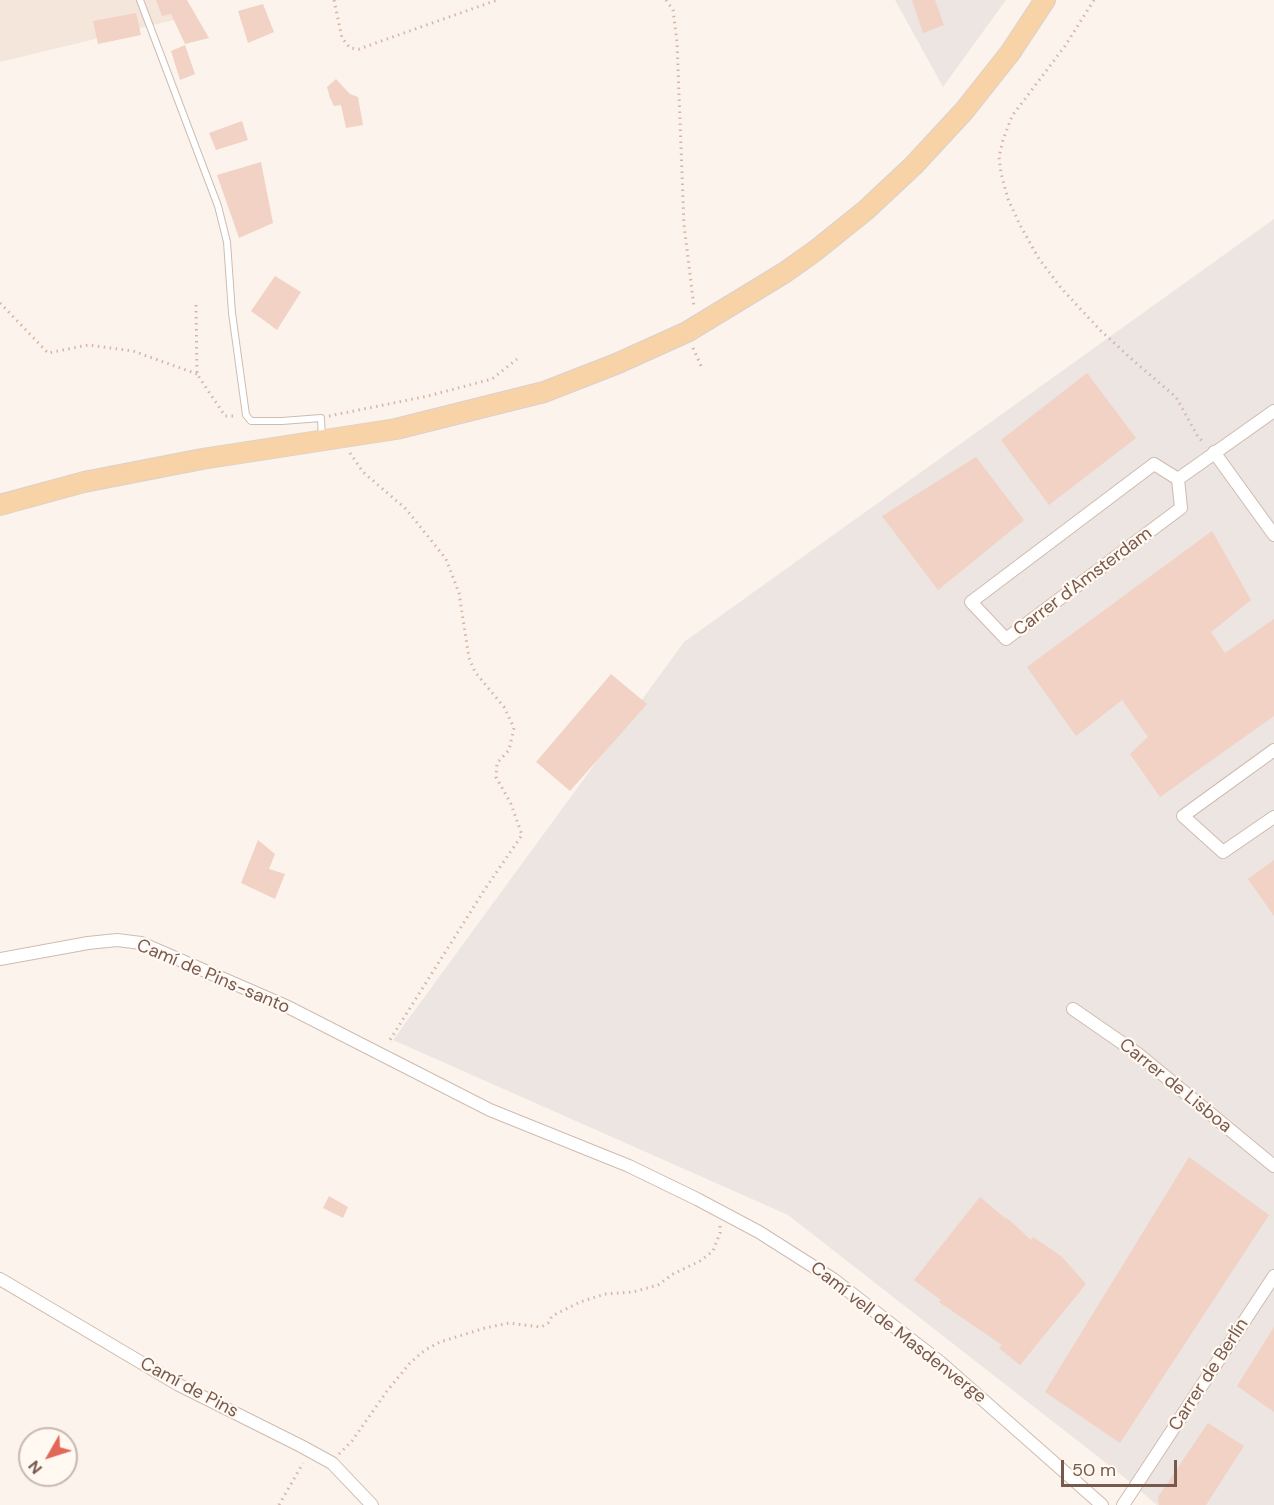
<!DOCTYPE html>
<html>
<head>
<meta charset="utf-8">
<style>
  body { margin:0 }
  #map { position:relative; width:1274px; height:1505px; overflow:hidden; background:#fcf4ec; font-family:"DM Sans",sans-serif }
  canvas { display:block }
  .north { position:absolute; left:18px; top:1427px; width:60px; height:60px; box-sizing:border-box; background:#fff9f2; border:2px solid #c9b9b0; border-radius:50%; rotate:231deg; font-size:16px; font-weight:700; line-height:24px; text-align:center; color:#78594e }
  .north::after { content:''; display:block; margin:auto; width:21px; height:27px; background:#e16856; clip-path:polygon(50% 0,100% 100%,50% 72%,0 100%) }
  .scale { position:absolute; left:1061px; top:1460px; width:116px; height:27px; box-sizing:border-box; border:3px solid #78594e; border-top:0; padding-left:8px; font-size:18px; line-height:21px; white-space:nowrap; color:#78594e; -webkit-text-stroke:4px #fff9f2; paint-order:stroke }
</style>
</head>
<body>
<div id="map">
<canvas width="1274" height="1505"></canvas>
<div class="north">N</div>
<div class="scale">50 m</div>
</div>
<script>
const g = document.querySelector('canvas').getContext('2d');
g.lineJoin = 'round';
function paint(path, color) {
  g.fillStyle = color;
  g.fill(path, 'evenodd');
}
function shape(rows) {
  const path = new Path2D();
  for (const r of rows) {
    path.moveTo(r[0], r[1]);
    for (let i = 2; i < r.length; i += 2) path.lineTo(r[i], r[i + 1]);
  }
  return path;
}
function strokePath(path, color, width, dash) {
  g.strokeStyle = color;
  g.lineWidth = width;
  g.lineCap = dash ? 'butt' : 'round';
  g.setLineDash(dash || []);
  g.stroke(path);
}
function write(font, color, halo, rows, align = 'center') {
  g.font = font + ' "DM Sans",sans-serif';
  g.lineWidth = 4.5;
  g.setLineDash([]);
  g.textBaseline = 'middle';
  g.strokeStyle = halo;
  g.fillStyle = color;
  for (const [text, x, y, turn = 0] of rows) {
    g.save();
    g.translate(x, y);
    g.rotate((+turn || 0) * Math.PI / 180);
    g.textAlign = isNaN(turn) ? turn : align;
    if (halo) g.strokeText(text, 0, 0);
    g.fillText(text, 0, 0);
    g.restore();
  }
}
const residential = shape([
  [0,0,170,0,178,19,0,62]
]);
const industrial = shape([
  [895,0,1006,0,943,87],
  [1274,219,1274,1505,1157,1505,1124,1477,788,1215,393,1040,684,642]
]);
const building = shape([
  [156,0,187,0,209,38,185,44,171,14,162,16],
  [912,0,935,0,944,25,923,33],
  [263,4,274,32,248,43,238,11],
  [136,13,141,35,98,44,93,21],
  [185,45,195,74,180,80,171,51],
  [336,79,350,94,358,97,363,125,346,128,341,105,334,106,330,98,327,87],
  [242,121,248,140,216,150,209,133],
  [261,162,273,223,239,238,217,175],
  [275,276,301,292,277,330,251,311],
  [1087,373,1136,438,1049,505,1001,440],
  [976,457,1024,520,938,590,882,516],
  [1212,531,1251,600,1211,632,1225,653,1274,619,1274,716,1160,797,1130,754,1148,737,1122,700,1076,736,1027,667],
  [611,674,647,704,570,791,536,762],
  [258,840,275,854,269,869,285,874,275,899,241,883],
  [1274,860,1274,916,1248,879],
  [1189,1157,1269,1215,1120,1443,1045,1392],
  [329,1196,348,1207,343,1218,323,1208],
  [980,1197,1006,1219,1007,1218,1031,1240,1033,1237,1061,1256,1086,1284,1020,1365,999,1348,1002,1345,939,1302,941,1300,914,1280],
  [1274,1327,1274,1412,1237,1386],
  [1208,1423,1244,1446,1206,1505,1159,1505,1158,1497]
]);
const path = shape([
  [334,0,342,38,350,48,359,49,497,0],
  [666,0,673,10,677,42,684,225,694,307],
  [1094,0,1065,46,1012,116,1003,140,999,157,1001,173,1008,199,1019,223,1039,259,1062,289,1100,330,1136,363,1176,397,1198,437,1204,443],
  [0,303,48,353,88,345,133,351,197,374],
  [196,305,197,374,225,416,235,416],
  [693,348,702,368],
  [329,416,428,396,492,379,517,359],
  [350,453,363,472,406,509,446,559,459,593,469,658,475,672,504,707,514,728,509,750,497,763,496,777,511,804,522,835,485,889,388,1043],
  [339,1454,352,1441,387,1391,410,1363,425,1350,440,1342,485,1328,509,1323,541,1327,548,1323,552,1316,580,1302,605,1294,633,1292,658,1285,673,1274,700,1261,713,1251,720,1233,720,1226],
  [279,1505,303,1463]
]);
const service = shape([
  [140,0,218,206,227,242,232,313,246,415,251,421,282,421,321,418,322,439]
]);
const minor = shape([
  [1214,452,1274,535],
  [1154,464,1178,479,1181,508,1006,639,971,602,1154,464],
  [1178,479,1274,411],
  [1274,750,1183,816,1223,852,1274,817],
  [0,959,88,943,117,940,141,943,288,1007,490,1110,629,1166,697,1199,759,1232,833,1279,940,1362,1102,1505],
  [1073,1009,1138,1054,1274,1166],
  [0,1279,179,1385,301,1446,332,1463,372,1505],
  [1123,1505,1274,1276]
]);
const primary = shape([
  [0,505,84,482,202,459,396,429,544,392,616,364,687,332,784,273,815,251,866,210,914,165,964,111,1010,53,1045,0]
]);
const streetNames = [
  ["Carrer d'Amsterdam",1083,582,-37],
  ["Camí de Pins-santo",213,977,23],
  ["Carrer de Lisboa",1175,1086,39],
  ["Camí vell de Masdenverge",898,1333,38],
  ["Carrer de Berlín",1209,1375,-57],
  ["Camí de Pins",189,1388,28]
];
paint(residential, '#f4e6da');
paint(industrial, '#ece5e1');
paint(building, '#f1d2c4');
strokePath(service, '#cfbbb0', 8);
strokePath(minor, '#cfbbb0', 14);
strokePath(primary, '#d9d1cd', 22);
strokePath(path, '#d7b5a6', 3, [1.5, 4.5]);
strokePath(service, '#fff', 6);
strokePath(minor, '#fff', 12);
strokePath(primary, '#f8d3a7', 20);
write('18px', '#78594e', '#fff9f2', streetNames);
</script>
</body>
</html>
